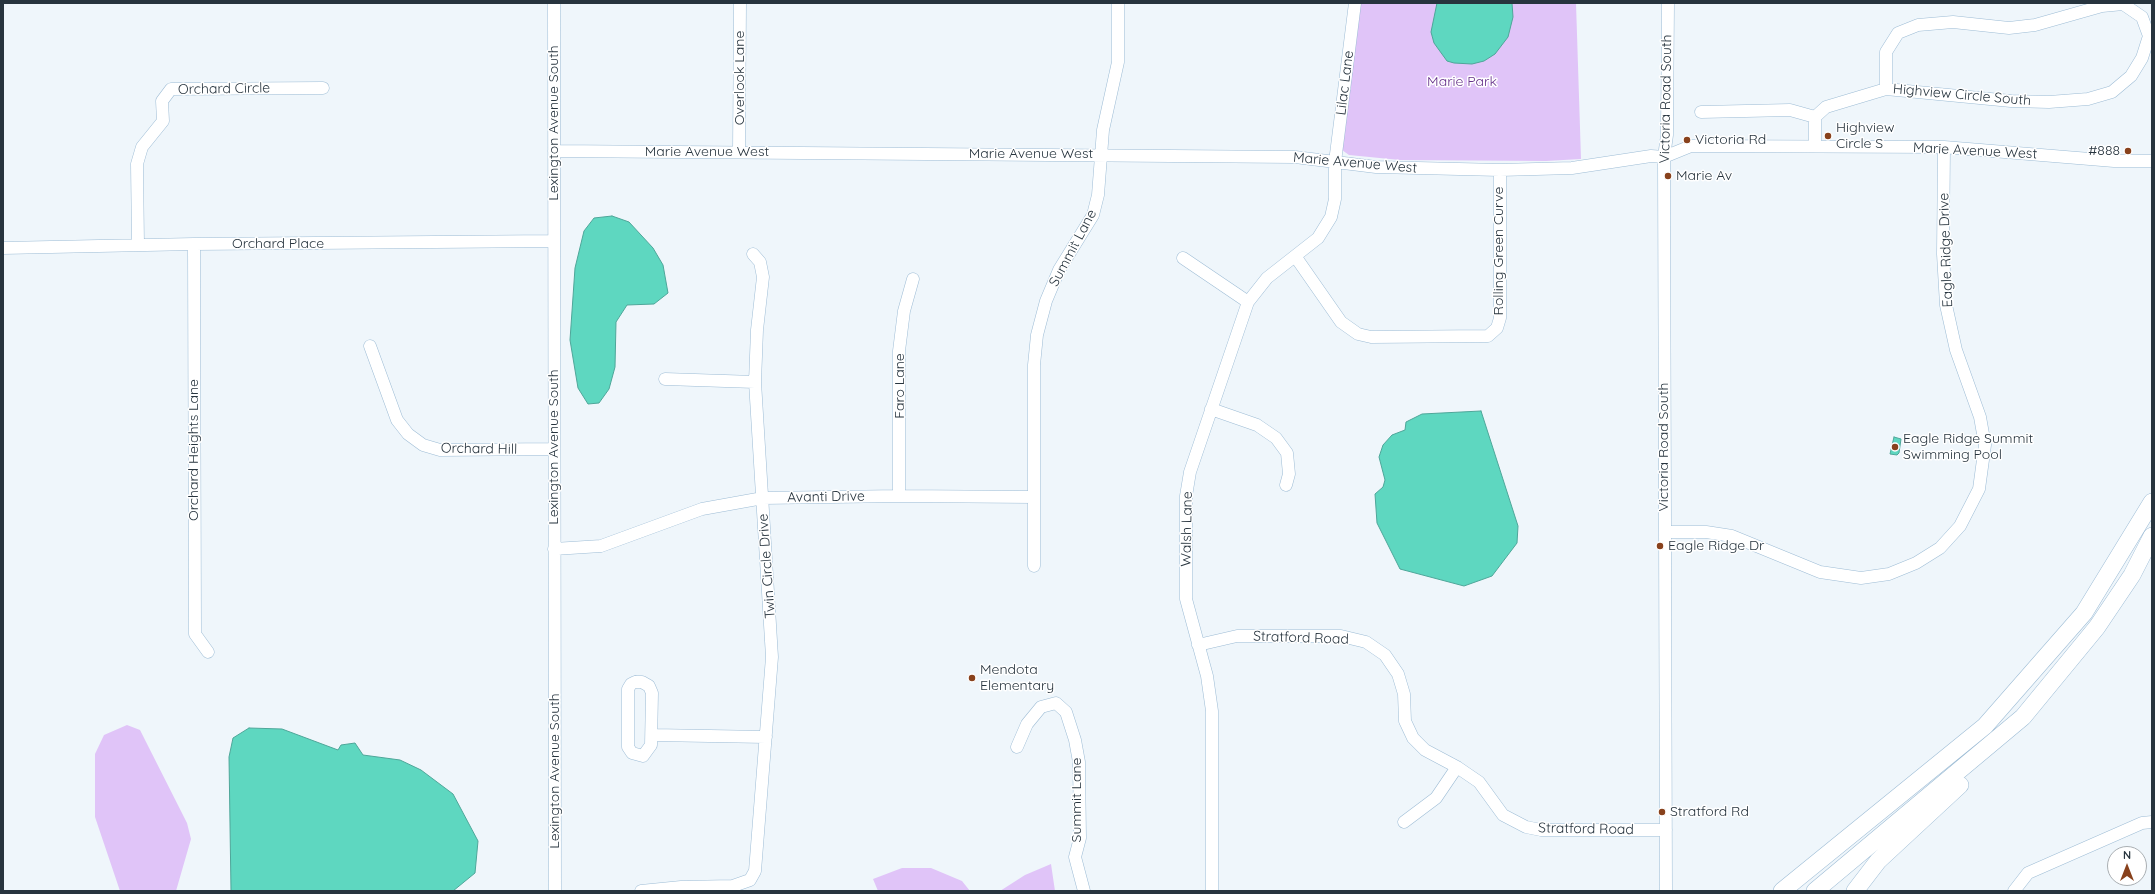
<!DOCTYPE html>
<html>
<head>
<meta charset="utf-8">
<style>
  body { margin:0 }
  #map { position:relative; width:2155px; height:894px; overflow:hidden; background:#eff6fb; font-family:Quicksand,sans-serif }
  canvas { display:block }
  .frame { position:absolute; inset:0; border:4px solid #27343e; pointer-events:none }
  .north { position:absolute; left:2107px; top:846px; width:40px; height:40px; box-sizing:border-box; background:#fff; border:1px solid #a9aeb2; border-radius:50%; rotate:0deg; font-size:11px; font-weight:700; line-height:16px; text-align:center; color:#27343e }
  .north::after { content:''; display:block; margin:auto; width:14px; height:18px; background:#88411c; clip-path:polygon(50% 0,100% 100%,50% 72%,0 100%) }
</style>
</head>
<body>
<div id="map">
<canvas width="2155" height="894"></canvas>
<div class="frame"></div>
<div class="north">N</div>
</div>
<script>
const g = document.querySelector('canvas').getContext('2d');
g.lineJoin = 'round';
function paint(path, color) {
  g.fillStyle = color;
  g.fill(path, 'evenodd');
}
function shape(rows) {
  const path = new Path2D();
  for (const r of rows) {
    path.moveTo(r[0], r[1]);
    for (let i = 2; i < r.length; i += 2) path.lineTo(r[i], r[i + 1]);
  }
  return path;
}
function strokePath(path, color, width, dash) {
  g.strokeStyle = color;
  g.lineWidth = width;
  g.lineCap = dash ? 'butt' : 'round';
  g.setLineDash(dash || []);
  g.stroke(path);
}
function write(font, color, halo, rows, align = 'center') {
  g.font = font + ' Quicksand,sans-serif';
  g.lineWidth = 3;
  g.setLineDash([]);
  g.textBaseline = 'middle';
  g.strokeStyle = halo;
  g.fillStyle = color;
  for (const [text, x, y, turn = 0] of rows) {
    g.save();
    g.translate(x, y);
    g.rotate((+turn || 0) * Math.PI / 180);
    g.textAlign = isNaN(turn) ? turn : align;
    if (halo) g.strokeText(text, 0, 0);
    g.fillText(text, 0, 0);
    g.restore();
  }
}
const green = shape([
  [1360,3,1576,3,1581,159,1546,161,1400,160,1349,155,1342,150],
  [127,725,140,730,187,823,191,839,176,891,120,891,95,817,95,754,104,735],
  [1051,864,1055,891,1000,891,1025,875],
  [902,868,931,868,962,881,970,891,878,891,873,879]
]);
const water = shape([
  [1437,3,1512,3,1513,17,1508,37,1495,54,1484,61,1472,64,1454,63,1447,61,1434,43,1431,32,1437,3],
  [612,216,629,222,653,248,663,265,668,293,654,304,627,305,616,322,615,367,609,389,599,403,588,404,578,388,570,340,575,268,584,231,594,218,612,216],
  [1481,411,1518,526,1517,543,1492,576,1464,586,1400,569,1377,523,1375,494,1383,487,1385,480,1379,457,1383,445,1392,435,1405,430,1406,422,1422,414,1481,411],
  [1894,437,1901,439,1899,453,1897,455,1890,454,1894,437],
  [249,728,282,729,338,750,341,745,355,743,363,755,400,760,421,770,453,794,478,841,475,873,453,891,231,891,229,757,233,738,249,728]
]);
const minor = shape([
  [554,3,555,891],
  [1701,112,1790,110,1815,117,1826,107,1886,89,2011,101,2049,102,2088,99,2112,92,2131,76,2142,58,2149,36,2142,17,2123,4,2102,6,2035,25,2009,28,1953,22,1918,25,1898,33,1886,52,1886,89],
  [1815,117,1815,146],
  [554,151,1295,157,1376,167,1500,170,1572,168,1651,156,1664,157,1691,146,1944,147,2114,161,2152,161],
  [739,152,740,3],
  [194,244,195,634,208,652],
  [138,245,137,164,142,147,163,121,162,101,171,89,323,88],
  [3,248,194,244,554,241],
  [1295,256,1341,322,1358,334,1371,337,1488,336,1497,328,1500,318,1500,170],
  [1183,258,1248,302],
  [370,346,397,420,408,434,423,445,440,450,554,449],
  [665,379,755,382],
  [1211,409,1257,425,1276,438,1287,453,1289,474,1286,485],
  [899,496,899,351,904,311,913,279],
  [1665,532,1706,532,1732,536,1820,572,1861,578,1889,574,1916,563,1940,548,1960,526,1979,489,1985,445,1980,417,1956,350,1946,305,1943,254,1944,147],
  [554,549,601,546,702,509,763,498,899,496,1034,497],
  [1034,566,1034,365,1037,335,1046,301,1059,270,1093,215,1098,195,1103,130,1118,62,1118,3],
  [1198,645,1237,636,1341,636,1366,642,1385,655,1398,674,1404,694,1405,721,1413,738,1425,750,1457,767,1479,782,1503,815,1526,827,1541,830,1666,830],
  [635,682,642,682,649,686,652,693,651,745,643,756,632,753,628,747,628,689,631,684,635,682],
  [653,735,766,737],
  [1017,747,1027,724,1041,707,1056,703,1066,712,1075,740,1079,762,1080,838,1075,857,1084,891],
  [1404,822,1436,798,1457,767],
  [641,891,681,887,733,886,750,880,755,871,772,657,755,382,757,330,763,277,760,262,753,254],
  [1212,891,1212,711,1207,676,1186,599,1186,496,1190,472,1248,302,1267,278,1318,238,1331,217,1335,199,1335,162,1355,3],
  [1666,891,1664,157,1667,135,1668,3],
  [2014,891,2028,873,2142,823,2152,822]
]);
const highway = shape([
  [1782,891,1985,726,2084,613,2152,502],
  [1815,891,2023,717,2097,627,2132,575,2152,536],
  [1855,891,1878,861,1960,785]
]);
const markers = [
  [1828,136,4,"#88411c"],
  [1687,140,4,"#88411c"],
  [2128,151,4,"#88411c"],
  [1668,176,4,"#88411c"],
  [1895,447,4,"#88411c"],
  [1660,546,4,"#88411c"],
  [972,678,4,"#88411c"],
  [1662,812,4,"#88411c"]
];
const streetNames = [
  ["Overlook Lane",740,78,-90],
  ["Lilac Lane",1345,83,-83],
  ["Orchard Circle",224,89,-1],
  ["Highview Circle South",1962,95,5],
  ["Victoria Road South",1666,99,-89],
  ["Lexington Avenue South",554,123,-90],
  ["Marie Avenue West",1975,151,3],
  ["Marie Avenue West",707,152],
  ["Marie Avenue West",1031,154],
  ["Marie Avenue West",1355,163,5],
  ["Orchard Place",278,244],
  ["Summit Lane",1073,248,-62],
  ["Eagle Ridge Drive",1946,250,-92],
  ["Rolling Green Curve",1499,251,-90],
  ["Faro Lane",900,386,-90],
  ["Lexington Avenue South",554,447,-90],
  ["Victoria Road South",1664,447,-90],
  ["Orchard Hill",479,449,1],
  ["Orchard Heights Lane",194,450,-90],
  ["Avanti Drive",826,497,-1],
  ["Walsh Lane",1187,529,-89],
  ["Twin Circle Drive",767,566,-94],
  ["Stratford Road",1301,638,2],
  ["Lexington Avenue South",555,771,-90],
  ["Summit Lane",1077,800,-90],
  ["Stratford Road",1586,829,1]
];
const parkNames = [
  ["Marie Park",1462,82]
];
const poiNames = [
  ["Highview",1836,128],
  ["Circle S",1836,144],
  ["Victoria Rd",1695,140],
  ["#888",2120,151,"right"],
  ["Marie Av",1676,176],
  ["Eagle Ridge Summit",1903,439],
  ["Swimming Pool",1903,455],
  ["Eagle Ridge Dr",1668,546],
  ["Mendota",980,670],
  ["Elementary",980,686],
  ["Stratford Rd",1670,812]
];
paint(green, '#e0c4f8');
paint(water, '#5ed7c0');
strokePath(water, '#4ea699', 1);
strokePath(minor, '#9dbcd5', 13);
strokePath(highway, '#9dbcd5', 18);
strokePath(minor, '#fff', 12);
strokePath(highway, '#fff', 17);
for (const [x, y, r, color] of markers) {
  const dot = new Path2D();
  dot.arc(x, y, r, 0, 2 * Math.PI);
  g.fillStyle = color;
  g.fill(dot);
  strokePath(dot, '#fff', 1.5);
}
write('14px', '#27343e', '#fff', streetNames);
write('14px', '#653189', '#fff', parkNames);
write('14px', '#27343e', '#fff', poiNames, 'left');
</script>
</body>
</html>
